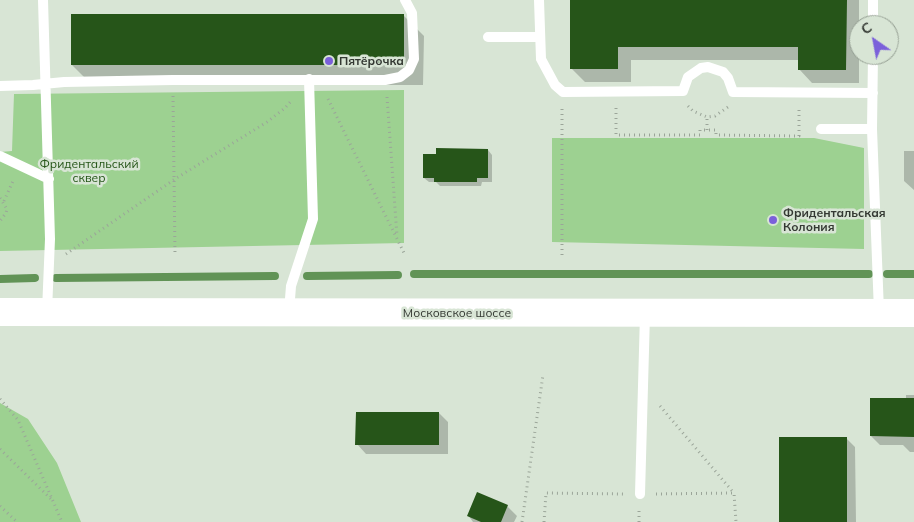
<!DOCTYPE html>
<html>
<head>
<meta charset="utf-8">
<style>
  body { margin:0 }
  #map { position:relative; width:914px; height:522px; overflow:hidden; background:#d8e5d5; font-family:Mulish,sans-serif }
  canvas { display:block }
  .north { position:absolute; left:849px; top:15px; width:50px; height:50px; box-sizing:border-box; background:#d8e5d5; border:1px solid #96a094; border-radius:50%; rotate:327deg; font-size:14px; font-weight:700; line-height:20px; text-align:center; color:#343933 }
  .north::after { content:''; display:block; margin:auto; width:18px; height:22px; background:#7b60da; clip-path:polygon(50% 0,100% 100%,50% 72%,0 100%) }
</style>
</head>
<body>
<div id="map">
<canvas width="914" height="522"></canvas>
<div class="north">С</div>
</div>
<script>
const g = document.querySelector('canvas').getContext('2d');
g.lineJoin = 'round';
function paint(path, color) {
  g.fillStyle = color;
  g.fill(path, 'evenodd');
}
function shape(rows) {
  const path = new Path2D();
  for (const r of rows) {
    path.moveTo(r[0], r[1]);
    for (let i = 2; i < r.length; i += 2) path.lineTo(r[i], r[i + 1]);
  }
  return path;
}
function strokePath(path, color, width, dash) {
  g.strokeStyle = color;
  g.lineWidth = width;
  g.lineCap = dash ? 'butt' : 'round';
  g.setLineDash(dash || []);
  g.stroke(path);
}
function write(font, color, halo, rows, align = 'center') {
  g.font = font + ' Mulish,sans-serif';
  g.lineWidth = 5;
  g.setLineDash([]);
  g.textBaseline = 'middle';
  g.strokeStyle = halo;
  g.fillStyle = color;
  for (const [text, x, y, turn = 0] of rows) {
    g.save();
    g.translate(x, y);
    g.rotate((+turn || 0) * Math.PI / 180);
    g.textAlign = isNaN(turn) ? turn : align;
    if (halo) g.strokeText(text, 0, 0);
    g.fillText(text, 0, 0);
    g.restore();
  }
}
const green = shape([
  [404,90,404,243,0,251,0,152,12,151,14,94],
  [552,138,814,138,864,148,864,249,552,242],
  [0,403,28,419,57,463,81,522,0,522]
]);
const shadow = shape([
  [572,0,859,0,859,83,812,83,799,69,799,60,631,60,631,82,585,82,572,69],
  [404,16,424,36,423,85,92,85,72,65],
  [488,150,492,155,492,182,482,182,481,186,440,186,436,182,429,182,424,178,437,155],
  [904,151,914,151,914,190,904,181],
  [906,395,914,395,914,452,910,452,903,445,880,445,871,436,906,400],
  [439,413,448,422,448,454,366,454,357,444],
  [846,438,855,447,856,522,780,522],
  [507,506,517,516,514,522,473,522,468,515]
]);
const stream = shape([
  [414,274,869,274],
  [887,274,914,274],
  [307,276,398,275],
  [56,278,275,276],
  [0,279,35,278]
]);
const building = shape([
  [570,0,847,0,846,70,798,70,798,47,618,47,618,69,570,69],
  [71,14,404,14,404,65,71,65],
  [436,148,488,149,488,178,477,178,477,182,434,182,434,178,423,178,423,154,436,154],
  [870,398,914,398,914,437,870,436],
  [356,412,439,412,439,445,355,445],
  [779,437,847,437,847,522,779,522],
  [477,492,508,505,501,522,481,522,467,516]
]);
const path = shape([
  [173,96,175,254],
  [387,97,397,236],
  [328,99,405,255],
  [688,106,693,111,707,117,715,116,728,107],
  [616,108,616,135,700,135,700,130,716,130,716,135,799,136,799,108],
  [562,109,562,256],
  [707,130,707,117],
  [0,198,7,209,6,213,0,221],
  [4,201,13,181],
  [66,254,175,179,267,122,285,108,292,100],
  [0,399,18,420,62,522],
  [660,406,733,492],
  [0,449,51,499],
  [656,494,734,493,736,522],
  [0,506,17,522],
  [522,522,543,375],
  [544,522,546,493,625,494],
  [639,522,639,510]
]);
const lane = shape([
  [43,0,50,239,47,311],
  [539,0,541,59,555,85,563,92,683,91,688,77,701,68,708,67,723,72,728,78,733,92,873,93],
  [873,25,873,0],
  [488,37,539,37],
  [873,55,872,129,879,312],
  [0,86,33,85,64,82,173,80,385,80,400,77,409,70,414,59,412,13,405,0],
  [821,129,872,129],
  [0,156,49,179],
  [289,312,291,286,313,219,309,79],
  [640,494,645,314]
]);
const secondary = shape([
  [0,312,914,313]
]);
const markers = [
  [329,61,5,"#7b60da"],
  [773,220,5,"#7b60da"]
];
const poiNames = [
  ["Пятёрочка",339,61],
  ["Фридентальская",783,213],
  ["Колония",783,227]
];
const parkNames = [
  ["Фридентальский",89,164],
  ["сквер",89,178]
];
const streetNames = [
  ["Московское шоссе",457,313]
];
paint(green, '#9dd191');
paint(shadow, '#0003');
strokePath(stream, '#619356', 8);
paint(building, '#265519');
strokePath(path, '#9ba599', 3, [1, 4]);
strokePath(lane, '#fff', 10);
strokePath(secondary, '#fff', 28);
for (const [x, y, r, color] of markers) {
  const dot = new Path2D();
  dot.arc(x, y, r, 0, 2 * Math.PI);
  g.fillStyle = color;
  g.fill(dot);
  strokePath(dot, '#d8e5d5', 2);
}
write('bold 12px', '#343933', '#d8e5d5', poiNames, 'left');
write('12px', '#235416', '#d8e5d5', parkNames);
write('12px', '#343933', '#d8e5d5', streetNames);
</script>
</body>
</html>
